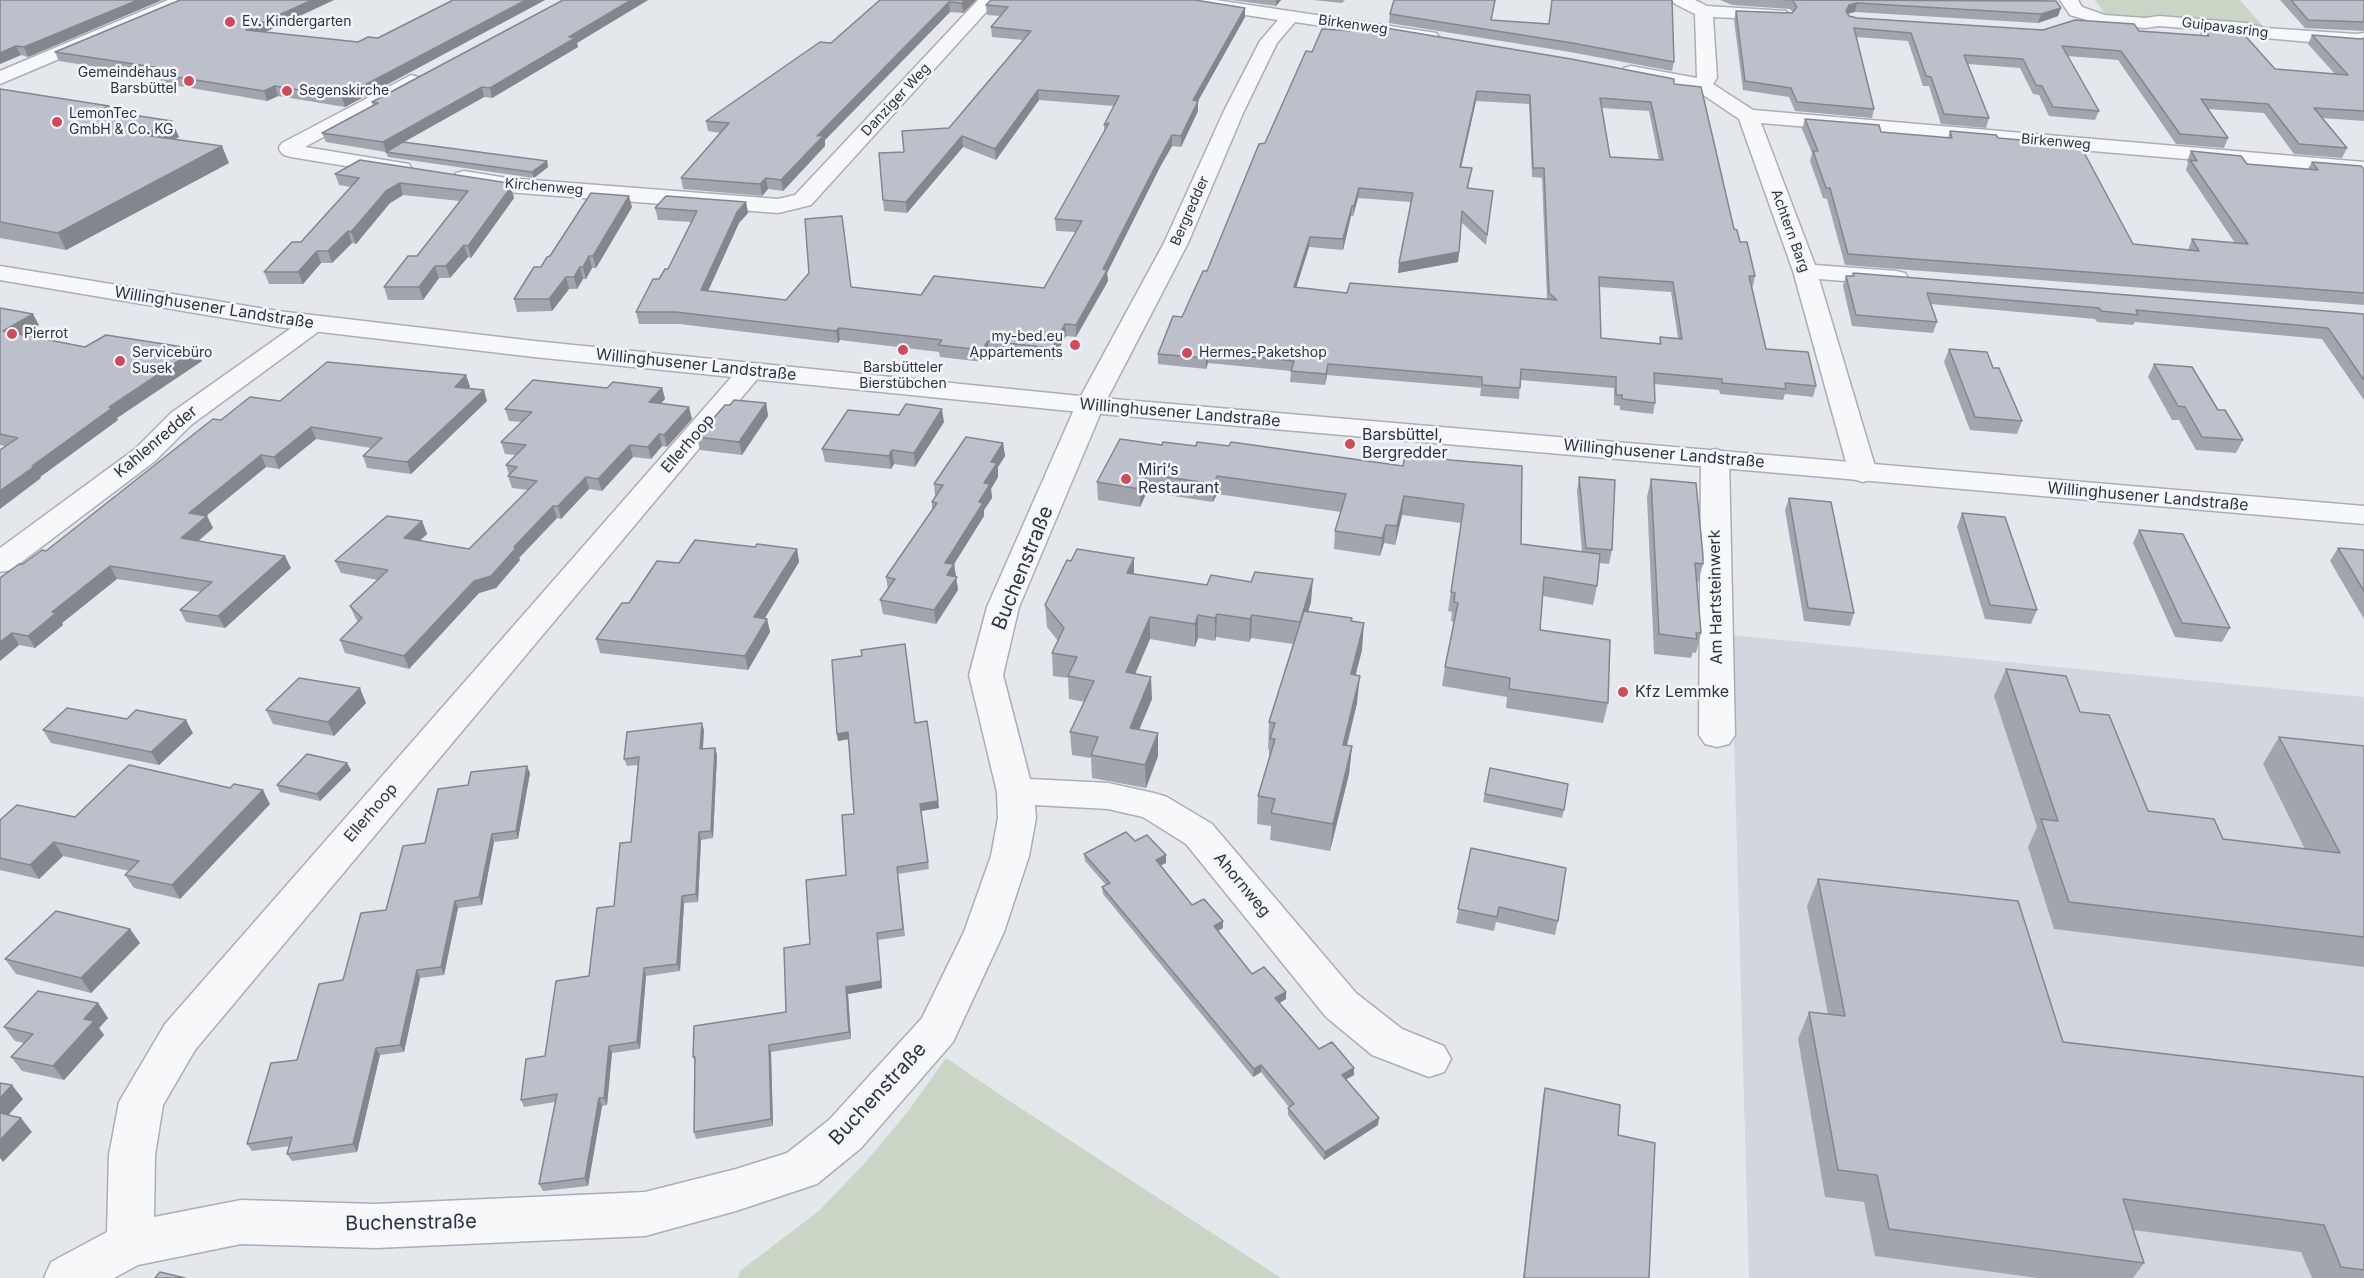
<!DOCTYPE html>
<html>
<head>
<meta charset="utf-8">
<style>
  body { margin:0 }
  canvas { display:block; background:#e4e7ec }
</style>
</head>
<body>
<canvas width="2364" height="1278"></canvas>
<script>
const g = document.querySelector('canvas').getContext('2d');
g.lineJoin = 'round';
function paint(path, color) {
  g.fillStyle = color;
  g.fill(path, 'evenodd');
}
function shape(rows) {
  const path = new Path2D();
  for (const r of rows) {
    path.moveTo(r[0], r[1]);
    for (let i = 2; i < r.length; i += 2) path.lineTo(r[i], r[i + 1]);
  }
  return path;
}
function strokePath(path, color, width, dash) {
  g.strokeStyle = color;
  g.lineWidth = width;
  g.lineCap = dash ? 'butt' : 'round';
  g.setLineDash(dash || []);
  g.stroke(path);
}
function write(font, color, halo, rows, align = 'center') {
  g.font = font + ' Inter,sans-serif';
  g.lineWidth = 5;
  g.setLineDash([]);
  g.textBaseline = 'middle';
  g.strokeStyle = halo;
  g.fillStyle = color;
  for (const [text, x, y, turn = 0] of rows) {
    g.save();
    g.translate(x, y);
    g.rotate((+turn || 0) * Math.PI / 180);
    g.textAlign = isNaN(turn) ? turn : align;
    if (halo) g.strokeText(text, 0, 0);
    g.fillText(text, 0, 0);
    g.restore();
  }
}
const built = shape([
  [1731,635,2364,697,2364,1278,1749,1278]
]);
const green = shape([
  [2095,0,2240,0,2263,26,2105,14],
  [946,1058,1005,1098,1281,1278,738,1278,740,1271,819,1211,863,1165,907,1113]
]);
const minor = shape([
  [168,0,192,0,189,4,0,84,0,71,168,0],
  [978,0,997,0,811,205,778,213,507,192,456,183,453,178,456,173,464,171,507,178,778,199,795,195,978,0],
  [1172,0,1216,0,1430,32,1436,33,1439,37,1436,41,1430,42,1295,22,1277,43,1244,111,1188,243,1104,405,1019,607,1003,675,1030,779,1108,783,1154,793,1167,797,1212,824,1356,993,1402,1029,1444,1046,1451,1059,1444,1072,1429,1077,1372,1055,1326,1017,1186,844,1143,817,1108,809,1035,805,1036,818,1029,856,1004,932,953,1042,861,1148,817,1184,736,1211,645,1236,375,1248,241,1244,138,1265,114,1278,44,1278,51,1262,107,1232,109,1155,119,1102,165,1024,742,365,751,363,760,365,764,371,195,1050,163,1105,155,1155,154,1217,241,1200,375,1204,645,1192,736,1169,787,1153,829,1120,922,1018,964,932,991,856,998,818,997,792,969,675,987,607,1076,405,1164,243,1224,111,1260,41,1278,20,1181,5,1175,4,1172,0],
  [1672,0,1695,0,1707,6,1786,11,1789,15,1786,19,1780,20,1713,17,1717,78,1713,84,1753,110,2364,162,2364,174,1761,123,1815,265,1896,271,1905,273,1908,278,1905,283,1896,285,1819,279,1877,473,1873,479,1863,482,1853,479,1849,473,1793,271,1739,119,1696,90,1631,78,1624,76,1621,72,1624,68,1631,66,1697,78,1695,14,1675,4,1672,0],
  [2060,0,2078,0,2082,7,2105,15,2145,18,2159,16,2246,23,2265,28,2356,34,2364,33,2364,44,2356,46,2265,38,2245,33,2159,26,2145,28,2103,25,2070,15,2060,0],
  [411,75,418,77,421,81,418,85,305,147,409,164,412,169,409,174,401,175,291,157,284,155,280,151,279,147,282,143,411,75],
  [313,316,322,319,326,324,322,329,191,425,155,461,11,570,0,572,0,548,135,449,171,413,304,319,313,316],
  [1715,449,1725,452,1729,458,1735,735,1729,744,1717,747,1705,744,1699,735,1701,458,1705,452,1715,449]
]);
const tertiary = shape([
  [0,266,278,311,534,341,1090,397,2364,506,2364,524,1090,413,534,357,278,327,0,280,0,266]
]);
const wall = shape([
  [0,0,162,0,28,57,21,55,0,64],
  [334,0,265,32,358,42,378,38,453,0,545,0,345,107,278,96,267,101,162,83,159,77,59,61,55,52],
  [563,0,648,0,577,43,578,47,492,98,484,97,404,142,547,161,548,167,534,178,388,157,386,152,326,142,322,133,373,106,372,102],
  [880,0,976,0,963,13,950,12,825,140,825,146,783,191,768,189,762,196,683,189,681,178,720,133,708,131,706,121,831,43],
  [1232,0,1281,0,1276,6],
  [1313,0,1345,0,1342,3],
  [1720,0,2049,0,2058,16,2038,23,1855,12,1848,13,1849,16,1857,18,2043,30,2139,31,2200,35,2203,27,2275,69,2335,74,2308,44,2312,35,2361,39,2364,38,2364,121,2322,118,2347,148,2342,158,2294,154,2264,113,2208,109,2228,138,2224,148,2176,144,2118,60,2068,56,2099,111,2095,120,2049,116,2039,95,2033,94,2020,68,1968,64,1989,118,1986,128,1941,124,1929,86,1923,86,1908,41,1856,37,1874,109,1872,118,1795,111,1789,97,1743,90,1734,20,1736,11,1792,13,1793,12,1790,9,1732,5],
  [2280,0,2364,0,2364,31,2305,28],
  [986,5,1245,8,1245,17,1198,101,1198,111,1181,147,1172,146,1160,167,1107,273,1108,281,1076,337,1066,336,1053,360,989,353,983,362,940,357,939,352,840,340,838,343,679,324,639,324,636,312,668,269,691,222,658,220,655,208,746,202,748,213,739,223,708,291,786,300,852,287,921,295,1044,288,1076,232,1056,231,1055,219,1104,131,1104,125,1114,106,1039,100,996,160,963,147,907,213,884,211,883,200,904,152,949,128,1023,40,992,37,991,27,1001,16,987,15],
  [1390,14,1492,20,1674,62,1672,71,1570,52,1389,23],
  [1306,51,1674,84,1734,229,1755,276,1753,286,1752,286,1766,349,1816,386,1813,397,1785,394,1783,400,1720,394,1719,390,1654,384,1655,403,1653,414,1620,410,1620,406,1614,405,1614,388,1520,380,1519,399,1480,396,1481,388,1327,375,1325,385,1290,382,1291,371,1208,363,1206,369,1158,364,1158,354,1182,317,1207,271],
  [1476,101,1529,104,1532,177,1542,178,1547,299,1347,293,1296,287,1309,247,1343,250,1351,216,1353,216,1358,198,1411,202,1398,273,1458,262,1461,222,1486,245,1493,191,1468,189,1472,168,1461,167],
  [1602,108,1649,111,1659,160,1610,157],
  [1599,287,1671,292,1678,338,1660,337,1659,344,1601,338],
  [0,89,111,111,179,137,175,139,229,163,66,250,0,238],
  [1805,119,1881,132,1948,138,1950,131,1998,138,2133,244,2188,250,2192,239,2235,243,2186,170,2188,163,2187,161,2191,151,2247,164,2308,169,2312,162,2364,169,2364,305,1845,265,1827,199,1823,198,1810,161,1812,153,1802,129],
  [335,174,509,187,514,198,471,258,468,257,450,278,439,278,423,300,388,300,384,287,417,256,460,201,403,195,390,203,356,244,352,243,332,263,321,263,303,284,269,284,264,272,301,242,351,187,339,185],
  [632,207,596,268,592,268,586,279,583,279,577,289,569,289,552,311,517,312,514,299,550,256],
  [1853,273,2364,314,2364,400,2322,339,2135,322,2133,325,2097,322,2095,319,1931,304,1937,322,1933,333,1852,326,1843,286,1846,276,1852,276],
  [0,308,39,325,23,335,85,347,196,349,202,361,117,418,118,420,40,477,41,478,5,446,0,445],
  [1949,349,1993,368,2022,421,2017,434,1970,430,1944,362],
  [2154,364,2243,440,2236,453,2196,450,2179,420,2172,420,2148,377],
  [466,375,470,387,469,388,487,401,411,474,367,468,363,456,371,448,316,439,279,469,266,467,206,516,207,516,213,528,198,541,291,568,225,628,186,622,180,610,201,592,117,579,62,623,63,625,35,648,19,645,0,661,23,564,46,551,221,420,280,401],
  [607,388,662,388,665,399,661,403,692,419,667,447,662,446,651,459,633,457,602,491,589,489,561,519,557,518,519,558,520,560,496,588,479,593,409,669,345,653,340,640,358,622,356,619,350,606,378,580,341,573,335,561,422,521,427,534,419,541,469,549,528,490,512,488,508,476,509,475,506,465,516,455,505,454,501,442,522,422,509,421,505,409],
  [766,403,768,416,742,455,700,450,697,437,730,405],
  [899,415,944,422,915,467,894,464,891,469,825,462,822,449],
  [1003,443,1005,456,998,467,998,477,991,489,992,498,984,510,984,516,954,564,958,590,936,624,883,614,880,600,888,590,886,577,932,510,932,502,935,496,934,484],
  [1162,445,1196,446,1403,466,1406,452,1521,544,1582,552,1577,491,1579,477,1612,550,1609,564,1599,563,1597,586,1593,605,1543,596,1540,630,1608,703,1603,723,1506,708,1507,697,1442,686,1445,667,1454,622,1451,621,1452,612,1448,611,1461,523,1402,515,1395,545,1384,543,1380,556,1334,549,1335,531,1341,512,1217,494,1213,502,1147,492,1140,507,1098,500,1097,482],
  [1651,479,1703,564,1698,583,1697,583,1701,633,1696,653,1693,652,1691,658,1654,654,1647,497],
  [1789,498,1854,613,1850,626,1804,621,1785,510],
  [1962,513,2037,610,2031,624,1985,619,1957,527],
  [2139,530,2230,628,2222,642,2175,637,2133,543],
  [755,547,797,549,799,562,765,618,767,619,770,632,748,670,600,653,596,639,629,603,679,563],
  [2338,548,2364,550,2364,619,2330,561],
  [1134,574,1311,602,1308,612,1352,621,1362,650,1355,675,1357,703,1347,746,1352,746,1349,774,1330,851,1270,840,1271,826,1257,824,1258,796,1269,759,1269,749,1268,749,1269,722,1293,644,1251,638,1249,642,1216,637,1215,641,1198,638,1195,647,1150,639,1135,674,1152,699,1139,730,1158,756,1146,788,1092,778,1091,758,1072,755,1070,732,1085,702,1069,699,1068,678,1053,676,1052,653,1058,641,1047,627,1045,605],
  [2006,669,2080,712,2148,811,2223,839,2305,849,2263,764,2279,737,2364,746,2364,967,2054,929,2028,847,2037,827,1994,696],
  [366,703,334,736,273,724,266,710],
  [127,719,193,733,159,765,51,743,43,730],
  [927,721,939,808,921,811,929,869,898,874,905,936,878,940,882,988,848,994,851,1039,771,1052,773,1126,696,1139,694,1132,695,1064,693,1057,786,1012,810,944,846,875,854,814,849,739,838,741,837,734],
  [704,730,703,749,715,748,717,755,713,838,701,840,698,902,684,903,680,971,646,976,640,1049,612,1053,607,1105,602,1106,588,1186,543,1191,539,1184,555,1102,524,1107,521,1100,589,976,614,906,631,842,638,765,627,766,624,759],
  [347,763,351,770,320,801,280,792,277,785],
  [1490,768,1564,810,1562,818,1483,802],
  [530,773,518,839,494,842,482,905,458,908,444,975,420,978,404,1052,380,1055,357,1152,292,1161,287,1154,290,1146,252,1151,247,1144,425,843,468,785],
  [270,804,180,899,134,888,125,875,129,871,63,856,39,879,0,870,0,820,75,817],
  [1135,841,1166,863,1161,865,1192,905,1223,928,1218,931,1252,974,1286,999,1279,1003,1319,1049,1354,1075,1346,1079,1378,1125,1324,1160,1288,1115,1288,1108,1289,1107,1261,1072,1253,1077,1103,894,1102,887,1106,885,1085,861,1084,854],
  [1471,848,1558,921,1555,935,1496,922,1494,931,1456,923],
  [1818,879,2063,1042,2364,1077,2364,1278,2312,1278,2301,1252,2133,1230,2144,1263,2133,1278,2038,1278,1875,1256,1864,1202,1825,1197,1798,1039,1809,1012,1828,1014,1807,906],
  [130,929,140,943,91,993,16,974,5,959],
  [98,1003,108,1018,99,1028,104,1035,64,1080,22,1071,11,1057,24,1043,15,1041,4,1027],
  [1545,1088,1649,1278,1523,1278,1543,1096]
]);
const shadedWall = shape([
  [138,0,162,0,28,57,24,47],
  [312,0,334,0,250,39,246,30],
  [526,0,545,0,345,107,342,97],
  [631,0,648,0,577,43,578,47,492,98,490,88,569,37],
  [965,0,976,0,963,13,962,3],
  [1276,0,1281,0,1276,6],
  [949,2,950,12,825,140,825,146,783,191,781,180,817,136],
  [1857,3,1855,12,1847,14,1846,11,1849,5],
  [1245,8,1245,17,1198,101,1198,111,1181,147,1181,136,1193,100],
  [2061,8,2058,16,2038,23,2041,14],
  [16,46,21,55,0,64,0,53],
  [275,86,278,96,267,101,264,91],
  [482,87,484,97,386,152,383,142],
  [1038,90,1039,100,996,160,995,149],
  [1477,91,1476,101,1459,177,1460,167],
  [109,106,116,122,100,110],
  [172,121,179,137,151,151,144,135],
  [1172,135,1172,146,1160,167,1107,273,1108,281,1076,337,1076,325,1160,157],
  [962,136,963,147,907,213,906,202],
  [222,146,229,163,66,250,58,233],
  [547,161,548,167,534,178,532,172],
  [766,178,768,189,762,196,760,184],
  [400,183,403,195,390,203,356,244,351,232,386,191],
  [508,183,510,188,511,187,514,198,471,258,468,246,504,186],
  [1359,188,1358,198,1353,216,1354,206],
  [629,196,632,207,596,268,593,256],
  [746,202,748,213,739,223,703,302,701,290,737,212],
  [1352,206,1351,216,1343,250,1343,239],
  [348,231,352,243,332,263,328,251],
  [1310,237,1309,247,1293,298,1294,287],
  [464,245,468,257,450,278,446,266],
  [317,251,321,263,303,284,298,272],
  [1459,252,1458,262,1398,273,1399,263],
  [589,256,592,268,586,279,583,267],
  [435,266,439,278,423,300,419,287],
  [580,267,583,279,577,289,574,277],
  [566,277,569,289,552,311,549,299],
  [33,314,39,325,9,342,3,331],
  [1065,324,1066,336,1053,360,1052,348],
  [839,328,840,340,838,343,836,331],
  [988,341,989,353,983,362,982,350],
  [196,349,202,361,117,418,118,420,40,477,41,478,0,509,0,491,32,466,109,407],
  [1208,352,1208,363,1206,369,1206,358],
  [1328,364,1327,375,1325,385,1326,374],
  [466,375,470,387,458,399,455,387],
  [662,388,665,399,652,413,649,402],
  [484,390,487,401,411,474,407,462],
  [766,403,768,416,742,455,739,442],
  [689,407,692,419,667,447,664,435],
  [942,409,944,422,915,467,914,453],
  [311,427,316,439,279,469,274,457],
  [659,434,662,446,651,459,648,447],
  [1003,443,1005,456,998,467,998,477,991,489,992,498,984,510,984,516,954,564,958,590,936,624,934,610,945,563,979,502,991,462],
  [630,445,633,457,602,491,598,479],
  [892,450,894,464,891,469,889,456],
  [261,455,266,467,195,525,189,513],
  [1147,474,1147,492,1140,507,1140,489],
  [1217,476,1217,494,1213,502,1214,484],
  [586,477,589,489,561,519,558,506],
  [1404,496,1402,515,1395,545,1397,526],
  [553,506,557,518,519,558,520,560,496,588,479,593,409,669,404,656,474,581,514,547],
  [207,516,213,528,187,551,181,538],
  [422,521,427,534,409,551,404,538],
  [1386,525,1384,543,1380,556,1382,538],
  [797,549,799,562,757,631,754,617],
  [285,556,291,568,225,628,218,616],
  [1134,558,1134,580,1127,573],
  [110,566,117,579,62,623,63,625,35,648,28,636,52,612],
  [1313,579,1311,602,1298,645,1300,622],
  [1217,614,1216,637,1215,641,1215,618],
  [1198,615,1198,638,1195,647,1195,624],
  [1252,615,1251,638,1249,642,1250,619],
  [1150,617,1150,639,1126,695,1126,672],
  [767,619,770,632,748,670,745,656],
  [1364,623,1362,650,1349,701,1351,674],
  [12,633,19,645,0,661,0,642],
  [1360,676,1357,703,1340,772,1343,745],
  [1151,677,1152,699,1130,751,1130,728],
  [360,688,366,703,334,736,328,722],
  [186,720,193,733,159,765,151,752],
  [702,723,704,730,702,757,700,749],
  [848,732,849,739,838,741,837,734],
  [1158,733,1158,756,1146,788,1145,765],
  [1352,746,1349,774,1330,851,1333,824],
  [715,748,717,755,713,838,711,831],
  [347,763,351,770,320,801,317,794],
  [527,766,530,773,518,839,516,831],
  [263,790,270,804,180,899,172,885],
  [938,801,939,808,921,811,929,869,920,804],
  [699,832,701,840,698,902,696,894],
  [492,834,494,842,482,905,479,897],
  [54,842,63,856,39,879,30,865],
  [1166,855,1166,863,1157,867,1156,860],
  [682,896,684,903,680,971,677,964],
  [455,901,458,908,444,975,441,967],
  [1223,921,1223,928,1214,933,1214,926],
  [130,929,140,943,91,993,81,978],
  [877,933,882,988,848,994,851,1039,849,1032,846,987],
  [644,968,646,976,640,1049,637,1042],
  [417,970,420,978,404,1052,400,1045],
  [1286,992,1286,999,1275,1006,1275,998],
  [98,1003,108,1018,99,1028,104,1035,64,1080,53,1066,84,1019],
  [769,1045,771,1052,773,1126,771,1119],
  [609,1046,612,1053,607,1105,604,1098],
  [376,1048,380,1055,357,1152,353,1144],
  [1261,1065,1261,1072,1253,1077,1254,1069],
  [1354,1068,1354,1075,1341,1082,1342,1075],
  [12,1085,23,1099,0,1124,0,1098],
  [599,1098,602,1106,588,1186,585,1178],
  [21,1118,32,1132,3,1162,0,1158,0,1140],
  [1379,1118,1378,1125,1324,1160,1325,1152]
]);
const building = shape([
  [0,0,138,0,24,47,16,46,0,53,0,0],
  [180,0,312,0,246,30,358,42,368,37,378,38,453,0,526,0,342,97,275,86,264,91,158,74,167,69,55,52,180,0],
  [563,0,631,0,569,37,575,38,490,88,482,87,383,142,322,133,378,103,372,102,563,0],
  [880,0,965,0,962,3,949,2,817,136,824,135,781,180,766,178,760,184,681,178,729,123,706,121,820,42,831,43,880,0],
  [991,0,1195,0,1245,8,1193,100,1198,101,1181,136,1172,135,1160,157,1103,269,1107,270,1076,325,1065,324,1052,348,988,341,982,350,938,345,942,340,839,328,836,331,676,312,636,312,653,279,659,279,665,269,668,269,697,211,655,208,666,196,746,202,737,212,701,290,786,300,809,273,805,219,842,216,851,287,921,295,934,276,1044,288,1082,221,1055,219,1109,123,1104,125,1119,96,1038,90,995,149,962,136,906,202,883,200,879,153,904,152,902,131,949,128,1031,31,991,27,1008,7,986,5,991,0],
  [1394,0,1495,0,1491,20,1549,24,1552,0,1672,0,1674,62,1572,43,1390,14,1394,0],
  [1786,0,2056,1,2061,8,2041,14,1857,3,1849,5,1846,11,1849,16,1857,18,2043,30,2075,20,2134,24,2139,31,2209,36,2203,27,2240,30,2275,69,2348,75,2312,35,2361,39,2364,38,2364,111,2314,108,2347,148,2299,144,2268,104,2201,99,2228,138,2180,134,2121,51,2062,46,2099,111,2053,107,2042,86,2036,85,2023,59,1964,55,1989,118,1944,114,1931,77,1926,76,1911,33,1854,28,1874,109,1797,102,1791,88,1745,81,1736,11,1792,13,1797,7,1792,0,1786,0],
  [2291,0,2364,0,2364,22,2308,20,2291,0],
  [1386,28,1571,59,1674,79,1674,84,1701,87,1734,229,1737,230,1740,242,1747,242,1755,276,1749,276,1766,349,1808,352,1816,386,1785,383,1786,389,1722,383,1722,379,1654,373,1655,403,1622,399,1622,395,1616,395,1616,377,1521,369,1520,388,1482,385,1482,377,1328,364,1326,374,1291,371,1294,361,1208,352,1206,358,1158,354,1173,316,1182,317,1203,271,1207,271,1259,144,1265,143,1306,51,1312,52,1322,29,1384,33,1386,28],
  [1477,91,1530,95,1533,168,1544,168,1549,293,1557,300,1350,283,1347,293,1294,287,1310,237,1343,239,1352,206,1354,206,1359,188,1413,193,1399,263,1459,252,1462,211,1487,235,1493,191,1467,188,1472,168,1460,167,1477,91],
  [1600,98,1651,102,1663,160,1610,157,1600,98],
  [1599,277,1673,282,1682,339,1660,337,1661,344,1601,338,1599,277],
  [0,89,109,106,100,110,172,121,144,135,222,146,58,233,0,222,0,89],
  [1805,119,1879,125,1881,132,1952,138,1950,131,1996,135,1998,138,2080,145,2133,244,2199,251,2192,239,2248,244,2190,160,2197,161,2191,151,2241,156,2247,164,2318,170,2312,162,2361,166,2364,169,2364,293,1848,254,1830,188,1826,188,1813,151,1818,151,1805,119],
  [403,142,547,161,532,172,386,152,403,142],
  [360,160,508,183,504,186,511,187,468,246,464,245,446,266,435,266,419,287,384,287,408,256,417,256,468,191,400,183,386,191,351,232,348,231,328,251,317,251,298,272,264,272,292,242,301,242,359,178,335,174,360,160],
  [591,193,629,196,593,256,589,256,583,267,580,267,574,277,566,277,549,299,514,299,534,267,541,267,547,257,550,256,591,193],
  [1853,273,2364,314,2364,380,2328,328,2136,310,2138,315,2101,311,2099,308,1927,293,1937,322,1856,315,1846,276,1854,276,1853,273],
  [0,308,33,314,3,331,85,347,106,335,196,349,109,407,112,408,32,466,35,466,0,491,0,450,18,438,0,434,0,308],
  [1949,349,1987,352,1993,368,1999,368,2022,421,1975,417,1949,349],
  [327,362,466,375,455,387,484,390,407,462,363,456,382,438,311,427,274,457,261,455,189,513,207,516,181,538,285,556,218,616,180,610,212,582,110,566,52,612,56,613,28,636,12,633,0,642,0,578,19,564,23,564,42,550,46,551,213,419,221,420,250,397,280,401,327,362],
  [2154,364,2192,367,2218,410,2225,410,2243,440,2202,437,2185,407,2178,406,2154,364],
  [533,380,607,388,613,382,662,388,649,402,689,407,664,435,659,434,648,447,630,445,598,479,586,477,558,506,553,506,514,547,516,548,491,576,474,581,404,656,340,640,362,618,350,606,388,570,335,561,387,516,422,521,404,538,469,549,537,481,508,476,517,467,506,465,526,445,501,442,532,412,505,409,533,380],
  [734,400,766,403,739,442,697,437,725,405,730,405,734,400],
  [906,404,942,409,914,453,892,450,889,456,822,449,848,410,899,415,906,404],
  [966,437,1003,443,991,462,997,463,984,483,990,484,979,502,983,503,945,563,954,564,947,575,957,577,934,610,880,600,895,579,886,577,937,503,932,502,943,485,934,484,966,437],
  [1120,439,1162,445,1163,442,1196,446,1197,442,1229,446,1231,442,1403,466,1406,452,1450,460,1522,466,1521,544,1600,554,1597,586,1544,577,1540,630,1610,640,1608,703,1509,689,1510,678,1445,667,1458,603,1454,602,1455,593,1451,592,1464,504,1404,496,1397,526,1386,525,1382,538,1335,531,1346,494,1217,476,1214,484,1147,474,1140,489,1097,482,1120,439],
  [1579,477,1615,480,1612,550,1586,548,1579,477],
  [1651,479,1696,483,1703,556,1703,564,1695,563,1701,633,1696,633,1697,639,1659,634,1651,479],
  [1789,498,1831,502,1854,613,1808,608,1789,498],
  [1962,513,2005,517,2037,610,1990,605,1962,513],
  [2139,530,2183,534,2230,628,2182,623,2139,530],
  [695,540,755,547,757,544,797,549,754,617,767,619,745,656,596,639,622,603,629,603,657,561,679,563,695,540],
  [2338,548,2364,550,2364,591,2338,548],
  [1077,549,1134,558,1127,573,1207,585,1211,575,1251,582,1255,572,1313,579,1300,622,1252,615,1250,619,1217,614,1215,618,1198,615,1195,624,1150,617,1126,672,1151,677,1130,728,1158,733,1145,765,1091,755,1098,737,1070,732,1094,681,1068,676,1077,657,1052,653,1064,628,1045,605,1067,560,1071,561,1077,549],
  [1304,611,1352,618,1351,621,1364,623,1351,674,1360,676,1343,745,1352,746,1333,824,1271,813,1275,799,1258,796,1275,739,1270,739,1275,723,1269,722,1304,611],
  [905,644,915,723,927,721,938,801,920,804,928,862,897,867,903,929,877,933,881,981,846,987,849,1032,769,1045,771,1119,694,1132,695,1057,693,1057,694,1026,786,1012,784,948,810,944,806,880,846,875,842,815,854,814,848,732,837,734,832,660,862,656,861,650,905,644],
  [2006,669,2066,676,2080,712,2109,715,2148,811,2214,819,2223,839,2340,853,2279,737,2364,746,2364,937,2069,902,2041,819,2058,821,2006,669],
  [299,678,360,688,328,722,266,710,299,678],
  [67,708,127,719,136,710,186,720,151,752,43,730,67,708],
  [702,723,700,749,715,748,711,831,699,832,696,894,682,896,677,964,644,968,637,1042,609,1046,604,1098,599,1098,585,1178,539,1184,557,1094,521,1100,526,1059,545,1056,556,981,589,976,597,908,614,906,620,843,631,842,639,757,624,759,627,732,702,723],
  [307,754,347,763,317,794,277,785,307,754],
  [129,765,230,788,234,784,263,790,172,885,125,875,139,861,54,842,30,865,0,858,0,820,17,805,75,817,129,765],
  [527,766,516,831,492,834,479,897,455,901,441,967,417,970,400,1045,376,1048,353,1144,287,1154,292,1137,247,1144,271,1063,297,1060,319,984,343,980,361,913,386,910,403,846,425,843,438,789,468,785,471,772,527,766],
  [1490,768,1568,784,1564,810,1485,794,1490,768],
  [1126,832,1135,841,1147,835,1166,855,1156,860,1192,905,1204,899,1223,921,1214,926,1252,974,1264,967,1286,992,1275,998,1319,1049,1332,1042,1354,1068,1342,1075,1379,1118,1325,1152,1288,1108,1294,1104,1261,1065,1254,1069,1102,887,1110,883,1084,854,1126,832],
  [1471,848,1566,868,1558,921,1499,907,1497,917,1458,909,1471,848],
  [1818,879,2018,901,2063,1042,2364,1077,2364,1270,2341,1267,2324,1225,2123,1199,2144,1263,1889,1229,1877,1175,1838,1170,1809,1012,1845,1016,1818,879],
  [56,911,130,929,81,978,5,959,56,911],
  [38,991,98,1003,84,1019,94,1021,53,1066,11,1057,33,1034,4,1027,38,991],
  [0,1083,12,1085,0,1098,0,1083],
  [1545,1088,1620,1105,1618,1135,1655,1143,1649,1278,1524,1278,1545,1088],
  [0,1113,21,1118,0,1140,0,1113],
  [160,1272,185,1278,155,1278,160,1272]
]);
const markers = [
  [230,22,6,"#d1495b"],
  [189,81,6,"#d1495b"],
  [287,91,6,"#d1495b"],
  [57,122,6,"#d1495b"],
  [12,334,6,"#d1495b"],
  [1075,345,6,"#d1495b"],
  [903,350,6,"#d1495b"],
  [1187,353,6,"#d1495b"],
  [120,361,6,"#d1495b"],
  [1350,444,6,"#d1495b"],
  [1126,479,6,"#d1495b"],
  [1623,692,6,"#d1495b"]
];
const farPoinames = [
  ["Ev. Kindergarten",242,22],
  ["Gemeindehaus",177,73,"right"],
  ["Barsbüttel",177,89,"right"],
  ["Segenskirche",299,91],
  ["LemonTec",69,114],
  ["GmbH & Co. KG",69,130],
  ["Pierrot",24,334],
  ["my-bed.eu",1063,337,"right"],
  ["Appartements",1063,353,"right"],
  ["Servicebüro",132,353],
  ["Susek",132,369],
  ["Hermes-Paketshop",1199,353],
  ["Barsbütteler",903,368,"center"],
  ["Bierstübchen",903,384,"center"]
];
const farStreetnames = [
  ["Birkenweg",1353,25,8],
  ["Guipavasring",2225,28,7],
  ["Danziger Weg",896,100,-47],
  ["Birkenweg",2056,142,5],
  ["Kirchenweg",544,187,5],
  ["Bergredder",1190,211,-66],
  ["Achtern Barg",1790,231,70]
];
const streetNames = [
  ["Willinghusener Landstraße",214,308,9],
  ["Willinghusener Landstraße",696,365,6],
  ["Willinghusener Landstraße",1180,413,5],
  ["Kahlenredder",156,442,-40],
  ["Ellerhoop",688,444,-49],
  ["Willinghusener Landstraße",1664,454,5],
  ["Willinghusener Landstraße",2148,497,5],
  ["Am Hartsteinwerk",1716,597,-91],
  ["Ellerhoop",371,813,-49],
  ["Ahornweg",1242,885,50]
];
const poiNames = [
  ["Barsbüttel,",1362,435],
  ["Bergredder",1362,453],
  ["Miri‘s",1138,470],
  ["Restaurant",1138,488],
  ["Kfz Lemmke",1635,692]
];
const nearStreetnames = [
  ["Buchenstraße",1023,568,-68],
  ["Buchenstraße",878,1094,-47],
  ["Buchenstraße",411,1223,-1]
];
paint(built, '#d2d6de');
paint(green, '#c9d6c5');
strokePath(minor, '#a9aeb7', 3);
strokePath(tertiary, '#a9aeb7', 3);
paint(minor, '#f7f8fa');
paint(tertiary, '#f7f8fa');
paint(wall, '#a1a5ae');
paint(shadedWall, '#83868d');
paint(building, '#bbc0ca');
strokePath(building, '#83868d', 1.5);
for (const [x, y, r, color] of markers) {
  const dot = new Path2D();
  dot.arc(x, y, r, 0, 2 * Math.PI);
  g.fillStyle = color;
  g.fill(dot);
  strokePath(dot, '#f4f6f9', 2);
}
write('14px', '#2b3445', '#f4f6f9', farPoinames, 'left');
write('14px', '#2b3445', '#f4f6f9', farStreetnames);
write('16px', '#2b3445', '#f4f6f9', streetNames);
write('16px', '#2b3445', '#f4f6f9', poiNames, 'left');
write('20px', '#2b3445', '#f4f6f9', nearStreetnames);
</script>
</body>
</html>
